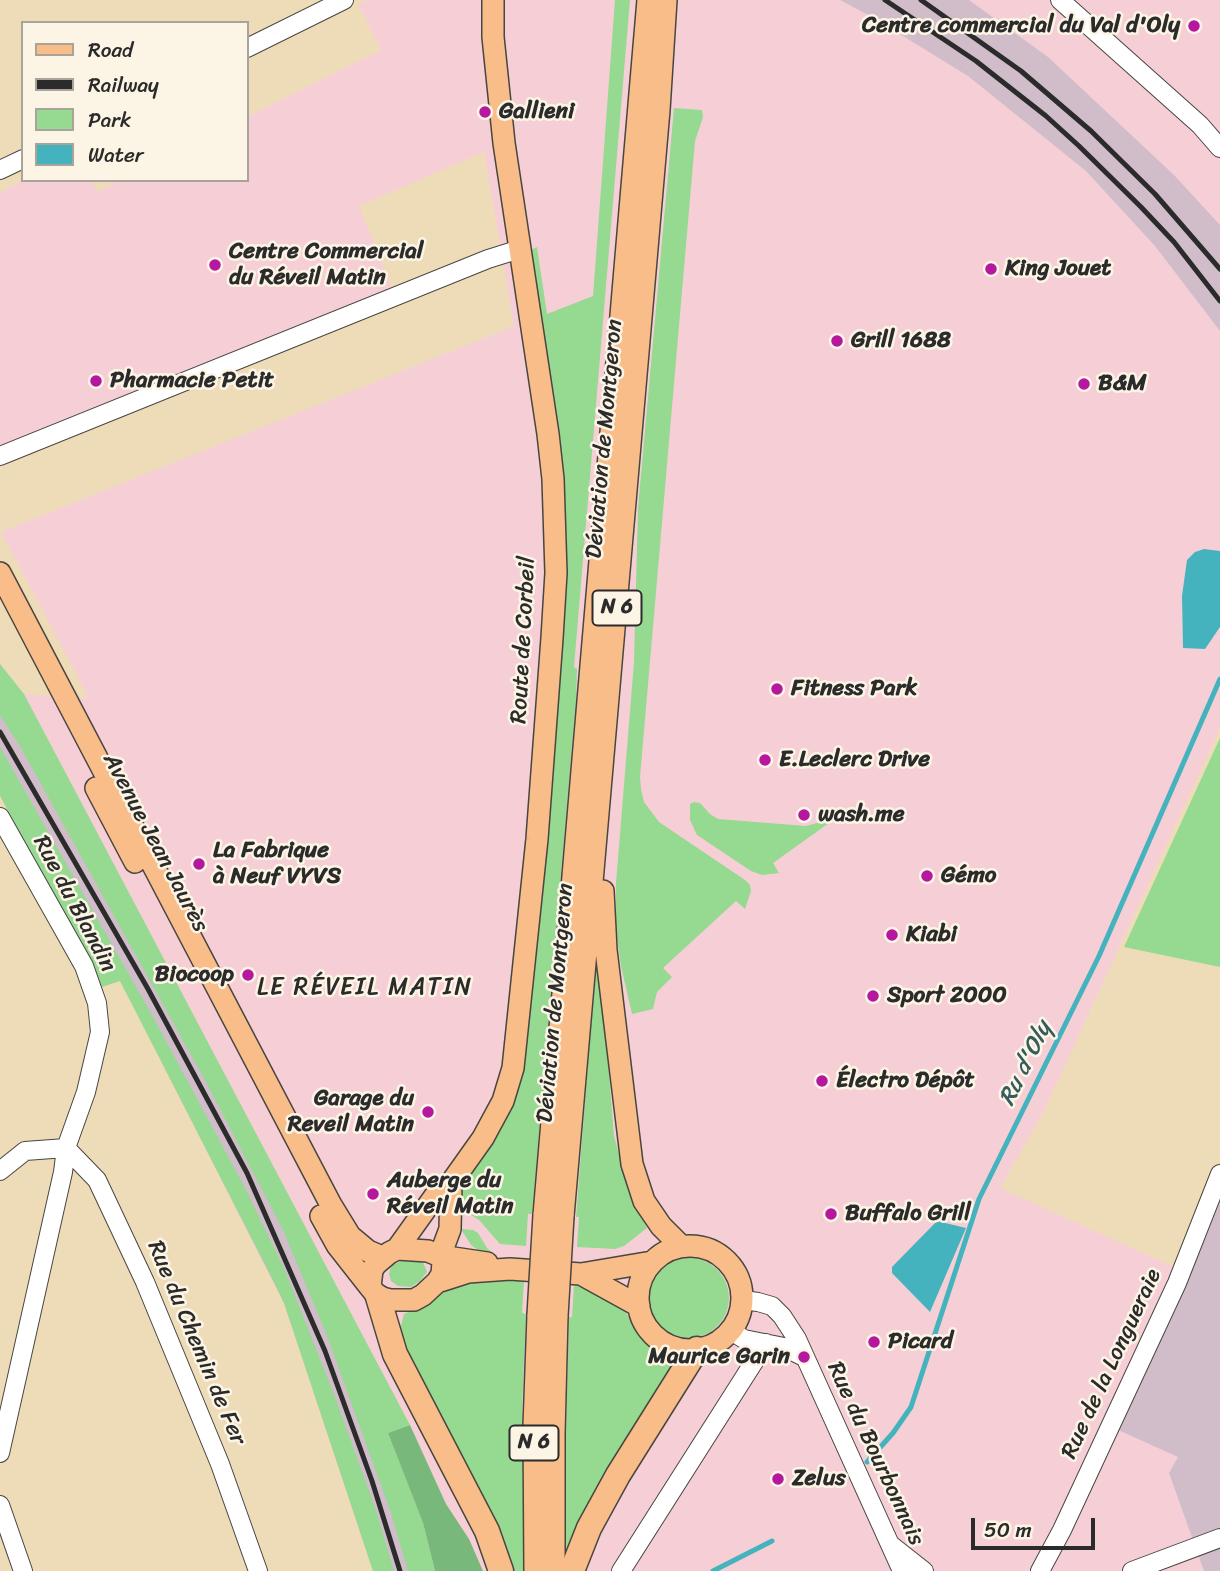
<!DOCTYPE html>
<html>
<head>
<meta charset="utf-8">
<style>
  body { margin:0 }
  #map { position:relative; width:1220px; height:1571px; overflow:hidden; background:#eedcb9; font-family:Sriracha,sans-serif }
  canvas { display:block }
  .legend { position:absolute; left:21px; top:21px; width:228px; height:161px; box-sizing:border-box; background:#fcf5e5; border:2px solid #a8a49b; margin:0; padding:9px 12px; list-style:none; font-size:21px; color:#2b2b2b }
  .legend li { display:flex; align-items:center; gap:14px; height:35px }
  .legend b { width:35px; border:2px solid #a8a49b }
  .scale { position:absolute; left:971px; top:1518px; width:124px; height:32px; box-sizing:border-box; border:4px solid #2b2b2b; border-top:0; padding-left:9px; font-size:21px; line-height:24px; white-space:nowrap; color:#2b2b2b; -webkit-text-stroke:5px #fcf5e5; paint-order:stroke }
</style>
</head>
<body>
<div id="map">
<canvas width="1220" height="1571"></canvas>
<ul class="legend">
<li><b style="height:9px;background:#f8bd88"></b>Road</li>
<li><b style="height:9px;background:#2b2b2b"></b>Railway</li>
<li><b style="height:19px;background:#96d991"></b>Park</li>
<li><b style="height:19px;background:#44b3bd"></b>Water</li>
</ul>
<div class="scale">50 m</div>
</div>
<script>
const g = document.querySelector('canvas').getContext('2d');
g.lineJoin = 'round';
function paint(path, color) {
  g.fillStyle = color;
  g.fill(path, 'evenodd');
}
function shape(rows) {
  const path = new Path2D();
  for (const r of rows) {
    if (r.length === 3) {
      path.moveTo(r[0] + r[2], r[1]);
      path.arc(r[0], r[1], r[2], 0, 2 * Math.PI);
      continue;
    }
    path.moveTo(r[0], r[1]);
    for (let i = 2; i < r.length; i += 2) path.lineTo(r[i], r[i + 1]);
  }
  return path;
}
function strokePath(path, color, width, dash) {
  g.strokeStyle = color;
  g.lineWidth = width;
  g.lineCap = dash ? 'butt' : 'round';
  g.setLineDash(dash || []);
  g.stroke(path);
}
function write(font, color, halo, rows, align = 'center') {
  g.font = font + ' Sriracha,sans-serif';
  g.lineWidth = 5;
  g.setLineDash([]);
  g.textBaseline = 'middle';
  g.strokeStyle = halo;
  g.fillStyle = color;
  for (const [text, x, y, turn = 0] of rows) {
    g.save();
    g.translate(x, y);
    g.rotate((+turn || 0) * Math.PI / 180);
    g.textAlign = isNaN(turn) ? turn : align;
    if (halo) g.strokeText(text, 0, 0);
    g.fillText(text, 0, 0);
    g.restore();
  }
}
const built = shape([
  [367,0,1220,0,1220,728,1044,1111,1000,1188,1189,1274,1178,1457,1170,1474,1204,1571,428,1571,174,980,24,694,89,698,1,532,514,326,484,152,359,206,393,290,0,448,0,192,24,180,91,180,97,192,120,180,247,180,247,117,381,50,358,4]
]);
const industrial = shape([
  [840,0,969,0,1048,57,1174,175,1220,225,1220,331,1155,246,1086,171,968,76,872,17],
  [0,664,309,1235,428,1571,373,1571,284,1303,124,988,0,783],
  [1220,1174,1220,1571,1204,1571,1169,1473,1178,1457,1116,1429]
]);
const green = shape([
  [615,0,630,0,574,667,577,669,576,699,532,1214,528,1214,526,1246,500,1244,479,1220,471,1215,458,1214,459,1199,463,1184,499,1126,563,607,529,251,537,247,547,314,593,296],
  [674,108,702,110,703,117,695,141,640,777,641,789,644,802,659,822,745,880,750,885,751,891,745,909,736,901,663,968,672,977,657,992,653,1009,632,1014,621,966,616,930,616,883,634,662,638,508],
  [0,664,24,694,410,1425,388,1433,423,1523,435,1571,408,1571,391,1513,327,1336,284,1232,207,1084,21,748,0,715],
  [1220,738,1220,967,1124,947],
  [0,747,152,1015,243,1184,284,1268,335,1397,376,1510,394,1571,373,1571,284,1303,271,1276,120,981,102,987,0,796],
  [694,802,700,803,710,814,718,819,806,826,817,823,843,809,847,812,851,823,843,813,773,863,779,873,762,875,751,871,697,835,690,820,690,804],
  [599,946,614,1136,629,1192,647,1228,624,1246,615,1249,577,1247,579,1217,576,1217,597,947],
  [461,1229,473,1230,478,1233,487,1248,493,1253,478,1250,471,1245],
  [689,1298,40],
  [401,1261,423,1262,427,1272,420,1281,411,1287,398,1286,391,1281,389,1274,391,1266],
  [472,1278,524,1281,522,1313,526,1314,522,1409,527,1571,512,1571,409,1363,400,1329,404,1314,427,1304,453,1282],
  [574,1284,621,1304,640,1337,646,1343,665,1355,679,1357,611,1462,585,1508,569,1549,565,1551,563,1550,569,1317,572,1317]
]);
const forest = shape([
  [410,1425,446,1504,469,1539,483,1571,435,1571,423,1523,388,1433]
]);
const water = shape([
  [1204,549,1220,551,1220,627,1205,649,1183,648,1182,596,1187,560,1195,552],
  [937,1221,966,1228,930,1312,892,1273,892,1267]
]);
const stream = shape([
  [867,1462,893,1433,911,1407,979,1199,1099,956,1220,679],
  [713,1571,772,1541]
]);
const minor = shape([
  [1060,0,1200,125,1220,148],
  [247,48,344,0],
  [0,170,23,159],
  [0,456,488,259,520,249],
  [0,817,84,966,97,1003,100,1032,86,1092,66,1148,63,1172,0,1453],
  [66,1148,97,1180,145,1282,220,1464,258,1571],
  [0,1171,25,1151,66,1148],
  [743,1300,758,1302,772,1306,782,1316,797,1339,902,1571],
  [731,1331,744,1339,784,1347,804,1357],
  [0,1505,23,1571],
  [891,1545,924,1571],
  [621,1571,766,1343],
  [1040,1571,1062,1530,1177,1283,1220,1174],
  [1132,1571,1220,1538]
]);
const major = shape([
  [0,573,331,1205,350,1236,368,1251,382,1257],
  [96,788,135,862],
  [603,891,606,950,632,1164,644,1201,661,1226,681,1246],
  [451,1183,450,1229,440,1256,487,1263],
  [544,1215,648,0],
  [321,1216,337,1245,370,1287],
  [563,1216,659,110,666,0],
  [690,1298,52],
  [397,1249,435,1196,451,1183,483,1138,503,1101,513,1068,537,839,552,638,556,573,553,479,548,434,504,143,493,37,493,0],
  [397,1249,428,1251,440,1256,443,1262,442,1274,437,1282,423,1295,414,1300,390,1300,378,1297,370,1287,372,1270,376,1264,389,1253,397,1249],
  [581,1274,639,1306],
  [437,1282,468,1272,510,1269,581,1274,652,1262],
  [535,1571,534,1426,538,1315],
  [554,1571,554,1434,557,1316]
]);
const highway = shape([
  [378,1297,395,1354,487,1531,501,1571],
  [572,1571,589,1528,618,1475,697,1349]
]);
const rail = shape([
  [885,0,976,61,1046,116,1079,146,1141,207,1174,242,1220,301],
  [921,0,1021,71,1091,131,1155,194,1220,269],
  [0,732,148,989,247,1173,325,1351,372,1481,400,1571]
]);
const majorBridge = shape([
  [538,1315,544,1215],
  [557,1316,563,1216]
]);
const markers = [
  [1194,26,7,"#b5179e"],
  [485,112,7,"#b5179e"],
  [215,265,7,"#b5179e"],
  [991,269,7,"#b5179e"],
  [837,341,7,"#b5179e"],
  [96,381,7,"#b5179e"],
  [1084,384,7,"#b5179e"],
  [777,689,7,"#b5179e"],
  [765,760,7,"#b5179e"],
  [804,815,7,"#b5179e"],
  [199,864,7,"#b5179e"],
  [927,876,7,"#b5179e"],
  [892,935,7,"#b5179e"],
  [248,975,7,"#b5179e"],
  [873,996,7,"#b5179e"],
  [822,1081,7,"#b5179e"],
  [428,1112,7,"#b5179e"],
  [373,1194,7,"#b5179e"],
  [831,1214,7,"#b5179e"],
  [874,1342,7,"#b5179e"],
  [804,1357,7,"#b5179e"],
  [778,1479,7,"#b5179e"]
];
const shields = [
  [617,608,49],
  [534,1443,49]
];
const shieldNames = [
  ["N 6",617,608],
  ["N 6",534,1443]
];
const poiNames = [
  ["Centre commercial du Val d'Oly",1180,26,"right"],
  ["Gallieni",499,112],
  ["Centre Commercial",229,252],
  ["du Réveil Matin",229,278],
  ["King Jouet",1005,269],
  ["Grill 1688",851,341],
  ["Pharmacie Petit",110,381],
  ["B&M",1098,384],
  ["Fitness Park",791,689],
  ["E.Leclerc Drive",779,760],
  ["wash.me",818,815],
  ["La Fabrique",213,851],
  ["à Neuf VYVS",213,877],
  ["Gémo",941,876],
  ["Kiabi",906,935],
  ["Biocoop",234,975,"right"],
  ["Sport 2000",887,996],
  ["Électro Dépôt",836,1081],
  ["Garage du",414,1099,"right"],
  ["Reveil Matin",414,1125,"right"],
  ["Auberge du",387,1181],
  ["Réveil Matin",387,1207],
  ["Buffalo Grill",845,1214],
  ["Picard",888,1342],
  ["Maurice Garin",790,1357,"right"],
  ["Zelus",792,1479]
];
const streetNames = [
  ["Déviation de Montgeron",605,439,-85],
  ["Route de Corbeil",524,640,-87],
  ["Avenue Jean Jaurès",155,843,62],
  ["Rue du Blandin",74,904,62],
  ["Déviation de Montgeron",556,1003,-85],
  ["Rue du Chemin de Fer",196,1343,67],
  ["Rue de la Longueraie",1112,1364,-65],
  ["Rue du Bourbonnais",875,1454,65]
];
const neighbourhoodNames = [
  ["LE RÉVEIL MATIN",365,988]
];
const waterNames = [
  ["Ru d'Oly",1026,1064,-64]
];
paint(built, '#f6cfd6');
paint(industrial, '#d1bdc9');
paint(green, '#96d991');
paint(forest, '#78b97b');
paint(water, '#44b3bd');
strokePath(stream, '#44b3bd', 5);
strokePath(minor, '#484640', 20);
strokePath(major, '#484640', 24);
strokePath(highway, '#484640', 27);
strokePath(minor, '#fff', 18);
strokePath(major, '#f8bd88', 21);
strokePath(highway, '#f8bd88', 24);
strokePath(rail, '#2b2b2b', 5);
strokePath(majorBridge, '#484640', 24, []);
strokePath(majorBridge, '#f8bd88', 21);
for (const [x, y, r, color] of markers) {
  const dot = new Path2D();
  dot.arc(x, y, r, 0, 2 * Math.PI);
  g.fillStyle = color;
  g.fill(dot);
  strokePath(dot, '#fcf5e5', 2.5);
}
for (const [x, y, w] of shields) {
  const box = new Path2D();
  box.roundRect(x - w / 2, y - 17.5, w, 35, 5);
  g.fillStyle = '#fcf5e5';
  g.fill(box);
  strokePath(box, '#2b2b2b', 2);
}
write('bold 21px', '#2b2b2b', null, shieldNames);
write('bold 23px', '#2b2b2b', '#fcf5e5', poiNames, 'left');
write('23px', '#2b2b2b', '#fcf5e5', streetNames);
g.letterSpacing = '2px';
write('24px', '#2b2b2b', '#fcf5e5', neighbourhoodNames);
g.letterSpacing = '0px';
write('italic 24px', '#345b5e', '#fcf5e5', waterNames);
</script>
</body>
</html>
